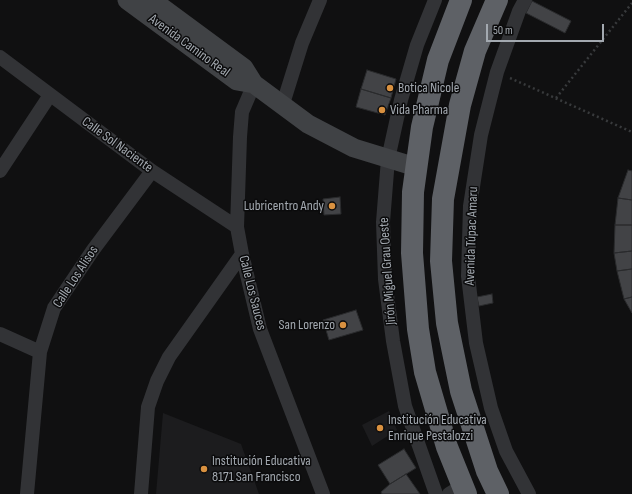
<!DOCTYPE html>
<html>
<head>
<meta charset="utf-8">
<style>
  body { margin:0 }
  #map { position:relative; width:632px; height:494px; overflow:hidden; background:#101011; font-family:"Sofia Sans Condensed",sans-serif }
  canvas { display:block }
  .scale { position:absolute; left:486px; top:24px; width:118px; height:18px; box-sizing:border-box; border:2px solid #a3a9b0; border-top:0; padding-left:5px; font-size:12px; line-height:14px; white-space:nowrap; color:#a3a9b0; -webkit-text-stroke:3px #0b0b0c; paint-order:stroke }
</style>
</head>
<body>
<div id="map">
<canvas width="632" height="494"></canvas>
<div class="scale">50 m</div>
</div>
<script>
const g = document.querySelector('canvas').getContext('2d');
g.lineJoin = 'round';
function paint(path, color) {
  g.fillStyle = color;
  g.fill(path, 'evenodd');
}
function shape(rows) {
  const path = new Path2D();
  for (const r of rows) {
    path.moveTo(r[0], r[1]);
    for (let i = 2; i < r.length; i += 2) path.lineTo(r[i], r[i + 1]);
  }
  return path;
}
function strokePath(path, color, width, dash) {
  g.strokeStyle = color;
  g.lineWidth = width;
  g.lineCap = dash ? 'butt' : 'round';
  g.setLineDash(dash || []);
  g.stroke(path);
}
function write(font, color, halo, rows, align = 'center') {
  g.font = font + ' "Sofia Sans Condensed",sans-serif';
  g.lineWidth = 3;
  g.setLineDash([]);
  g.textBaseline = 'middle';
  g.strokeStyle = halo;
  g.fillStyle = color;
  for (const [text, x, y, turn = 0] of rows) {
    g.save();
    g.translate(x, y);
    g.rotate((+turn || 0) * Math.PI / 180);
    g.textAlign = isNaN(turn) ? turn : align;
    if (halo) g.strokeText(text, 0, 0);
    g.fillText(text, 0, 0);
    g.restore();
  }
}
const built = shape([
  [389,411,397,430,372,446,362,425],
  [163,413,241,444,259,494,156,494]
]);
const building = shape([
  [532,1,571,21,565,33,526,13,532,1],
  [367,70,396,79,391,98,361,89,367,70],
  [361,89,391,98,385,115,356,107,361,89],
  [628,170,632,171,632,200,618,198,628,170],
  [340,197,341,214,324,215,323,199,340,197],
  [618,198,632,200,632,225,615,225,618,198],
  [615,225,632,225,632,251,614,253,615,225],
  [632,251,632,269,617,271,614,253,632,251],
  [632,269,632,297,624,299,617,271,632,269],
  [492,294,493,303,479,306,477,297,492,294],
  [632,297,632,313,624,299,632,297],
  [356,310,363,330,329,340,323,320,356,310],
  [404,449,416,468,390,484,378,465,404,449],
  [406,474,420,494,382,494,381,492,390,484,406,474]
]);
const path = shape([
  [510,78,632,132],
  [556,98,632,3]
]);
const street = shape([
  [435,0,417,45,401,100,388,159,383,222,385,279,393,341,405,406,436,494],
  [525,0,519,11,497,72,481,135,470,206,468,276,476,343,491,408,506,451,529,494],
  [0,57,152,171,237,227],
  [254,84,242,112,240,137,237,227,242,254,260,329,323,494],
  [282,107,302,43,320,0],
  [0,171,50,95],
  [0,334,40,352],
  [27,494,40,352,54,308,93,250,152,171],
  [141,494,148,407,157,381,169,357,242,254],
  [449,494,462,486]
]);
const secondary = shape([
  [127,0,237,81,254,84],
  [152,0,244,68,254,84,308,124,354,148,416,167]
]);
const highway = shape([
  [461,0,438,60,422,127,413,192,412,253,418,329,425,372,447,447,466,494],
  [497,0,475,51,460,105,443,199,441,261,447,323,461,391,487,471,498,494]
]);
const markers = [
  [390,88,4,"#d99140"],
  [382,110,4,"#d99140"],
  [332,206,4,"#d99140"],
  [343,325,4,"#d99140"],
  [380,428,4,"#d99140"],
  [204,469,4,"#d99140"]
];
const streetNames = [
  ["Avenida Camino Real",189,46,36],
  ["Calle Sol Naciente",117,145,36],
  ["Avenida Túpac Amaru",472,236,-88],
  ["Jirón Miguel Grau Oeste",388,271,-94],
  ["Calle Los Alisos",76,277,-57],
  ["Calle Los Sauces",252,293,76]
];
const poiNames = [
  ["Botica Nicole",398,88],
  ["Vida Pharma",390,110],
  ["Lubricentro Andy",324,206,"right"],
  ["San Lorenzo",335,325,"right"],
  ["Institución Educativa",388,420],
  ["Enrique Pestalozzi",388,436],
  ["Institución Educativa",212,461],
  ["8171 San Francisco",212,477]
];
paint(built, '#1c1c1e');
paint(building, '#424346');
strokePath(building, '#2a2b2d', 1);
strokePath(path, '#383a3c', 2.5, [2, 3]);
strokePath(street, '#323336', 14);
strokePath(secondary, '#404245', 19);
strokePath(highway, '#5e6166', 22);
for (const [x, y, r, color] of markers) {
  const dot = new Path2D();
  dot.arc(x, y, r, 0, 2 * Math.PI);
  g.fillStyle = color;
  g.fill(dot);
  strokePath(dot, '#0b0b0c', 1.5);
}
write('14px', '#a3a9b0', '#0b0b0c', streetNames);
write('14px', '#a3a9b0', '#0b0b0c', poiNames, 'left');
</script>
</body>
</html>
